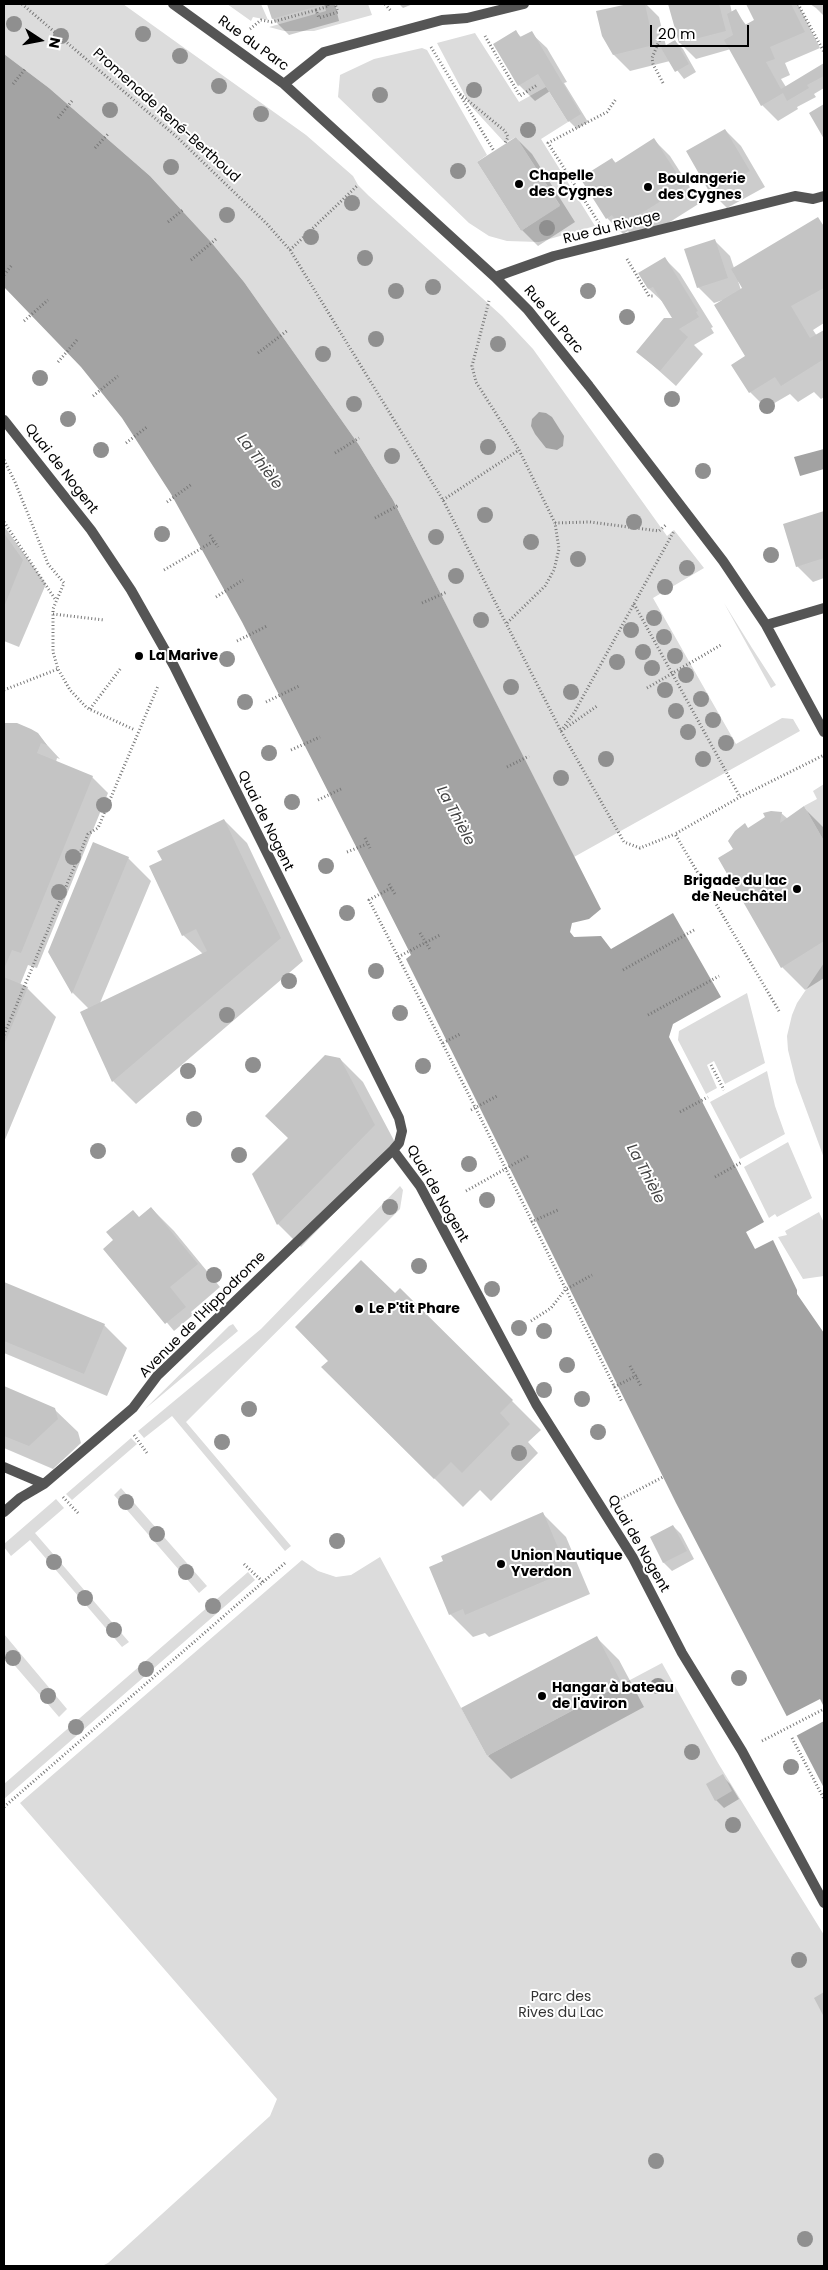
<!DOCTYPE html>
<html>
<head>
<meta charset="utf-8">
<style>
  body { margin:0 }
  #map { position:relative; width:828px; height:2270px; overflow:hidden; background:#fff; font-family:Poppins,sans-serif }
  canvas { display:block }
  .frame { position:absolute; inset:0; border:5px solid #000; pointer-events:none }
  .north { position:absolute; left:15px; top:15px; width:50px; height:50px; -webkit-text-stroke:4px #fff; paint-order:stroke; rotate:101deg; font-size:14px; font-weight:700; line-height:20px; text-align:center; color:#000 }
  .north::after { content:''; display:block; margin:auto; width:18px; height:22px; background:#000; clip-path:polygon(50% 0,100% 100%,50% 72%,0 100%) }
  .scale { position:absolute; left:650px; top:25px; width:99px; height:22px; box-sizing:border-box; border:2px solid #000; border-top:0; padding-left:6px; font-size:15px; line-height:18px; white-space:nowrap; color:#000; -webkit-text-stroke:4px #fff; paint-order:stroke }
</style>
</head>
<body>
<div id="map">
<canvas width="828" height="2270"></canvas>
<div class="frame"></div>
<div class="north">N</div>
<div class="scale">20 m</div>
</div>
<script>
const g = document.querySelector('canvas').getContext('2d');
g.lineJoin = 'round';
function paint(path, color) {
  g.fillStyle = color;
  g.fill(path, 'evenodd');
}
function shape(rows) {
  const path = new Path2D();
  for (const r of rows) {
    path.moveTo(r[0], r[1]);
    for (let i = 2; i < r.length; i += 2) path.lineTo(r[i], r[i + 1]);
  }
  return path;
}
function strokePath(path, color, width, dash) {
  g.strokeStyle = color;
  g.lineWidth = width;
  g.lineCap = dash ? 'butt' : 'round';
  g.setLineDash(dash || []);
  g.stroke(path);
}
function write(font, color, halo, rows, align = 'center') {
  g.font = font + ' Poppins,sans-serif';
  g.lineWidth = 4;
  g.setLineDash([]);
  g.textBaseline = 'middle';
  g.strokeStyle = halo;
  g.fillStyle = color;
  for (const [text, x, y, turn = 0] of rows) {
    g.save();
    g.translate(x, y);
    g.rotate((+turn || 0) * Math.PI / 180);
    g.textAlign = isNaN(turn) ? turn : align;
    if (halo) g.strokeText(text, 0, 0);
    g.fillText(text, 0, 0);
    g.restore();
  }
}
const green = shape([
  [4,4,123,4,306,135,353,176,358,185,369,196,502,316,533,349,667,536,674,530,704,568,653,598,736,744,782,718,793,719,800,731,574,857,393,500,359,445,244,282,211,242,150,176,49,88,4,54],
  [227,4,261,4,268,20,253,17,251,21],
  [324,4,368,4,372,15,314,31,284,31,269,27,326,11],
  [475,33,519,102,546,87,568,122,541,139,595,226,539,242,507,241,489,236,469,223,338,97,340,75,374,59,422,48,427,50,487,155,477,162,521,231,560,205,516,137,505,143,470,105,437,43],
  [724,603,752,648,776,685,771,688],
  [824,784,824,841,804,806,817,799,813,791],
  [824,963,824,1158,796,1082,788,1050,787,1036,792,1015,797,1003],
  [747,993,765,1063,725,1084,714,1061,707,1065,717,1088,706,1094,678,1040,679,1031],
  [767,1071,775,1106,785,1134,740,1159,710,1102],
  [788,1142,812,1198,777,1217,775,1214,769,1218,744,1167],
  [400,1186,403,1190,400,1209,186,1422,291,1546,285,1551,172,1416,144,1438,138,1431,261,1329],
  [819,1212,824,1223,824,1276,803,1279,778,1237,787,1235,785,1231],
  [233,1324,238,1331,145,1409,229,1326],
  [131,1438,137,1444,72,1500,66,1494],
  [121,1488,207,1586,199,1593,114,1495],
  [56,1499,64,1508,35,1533,129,1642,122,1647,30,1540,11,1556,4,1547,4,1544],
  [380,1557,487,1756,662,1663,718,1763,824,1935,824,2266,102,2266,108,2263,270,2116,277,2099,20,1803,302,1560,318,1571,336,1577,351,1575],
  [248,1572,255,1580,4,1799,4,1784],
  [4,1634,67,1709,59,1717,4,1653]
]);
const water = shape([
  [4,54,49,88,150,176,211,242,244,282,359,445,393,500,601,909,589,919,572,923,570,932,574,937,601,936,611,949,673,913,721,997,673,1024,669,1037,764,1222,746,1232,755,1249,773,1240,797,1290,797,1294,824,1333,824,1788,676,1503,406,959,411,955,242,622,171,494,122,418,81,367,4,287],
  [539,412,546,413,552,417,564,436,563,446,557,450,546,448,535,434,531,426,532,419],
  [824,449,824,469,800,476,794,457]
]);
const pier = shape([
  [820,1699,824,1707,824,1721,794,1737,785,1717]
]);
const shadow = shape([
  [269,4,335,4,339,21,289,35,273,19],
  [399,4,413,4,403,8],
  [633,4,646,4,659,17,666,46,675,41,683,49,696,72,684,79,670,61,630,71,614,55,597,12],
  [670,4,730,4,732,13,735,11,747,26,756,21,748,4,798,4,820,48,785,63,790,75,781,79,786,87,824,65,824,88,814,94,816,97,797,107,798,109,778,121,762,105,731,49,696,59,680,43],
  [810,4,824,4,824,16,816,8],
  [516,32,522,38,531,33,547,48,567,82,564,83,588,122,577,129,569,121,550,91,535,101,519,85],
  [725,130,741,146,765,187,727,208,711,192],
  [516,138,532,154,575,222,538,246,522,230],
  [654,140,670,156,700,203,654,232,633,237,628,231,623,234,607,218,612,159,616,163],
  [817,219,824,226,824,323,813,330,817,336,824,331,824,397,821,399,814,392,798,402,790,394,766,408,750,392,733,365,747,356,723,300,714,303,698,287,714,240,730,256,734,268],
  [738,281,744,288,741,290],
  [664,258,680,274,713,327,711,328,714,333,694,345,703,354,676,386,638,352,674,319,665,304,649,289,640,274],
  [824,512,824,578,813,582,797,566,784,525],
  [4,526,46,584,19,647,4,641],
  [6,724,37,734,60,759,57,758,56,762,92,777,108,793,37,968,28,965,20,985,27,988,56,1017,4,1142,4,725],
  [804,808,824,828,824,978,805,990,782,967,735,849,749,829,781,813,788,819],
  [224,820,247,843,303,961,136,1104,113,1081,89,1009,73,993,49,952,128,858,151,881,100,1003,203,954,183,935,163,861],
  [340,1059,363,1082,398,1148,301,1247,278,1224,254,1174,290,1139],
  [151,1208,174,1231,220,1287,191,1312,193,1315,174,1331,105,1249],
  [4,1283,104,1325,127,1348,107,1396,4,1353],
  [400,1289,541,1430,528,1442,538,1453,491,1501,480,1490,463,1507,323,1367],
  [4,1387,54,1409,78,1432,81,1443,53,1469,4,1448],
  [543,1514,566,1537,590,1594,489,1637,485,1633,473,1637,450,1614],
  [673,1526,681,1534,694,1559,672,1571,664,1563,651,1538],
  [596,1637,619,1660,644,1707,511,1779,488,1756],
  [722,1776,730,1784,739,1799,724,1808,716,1800]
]);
const building = shape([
  [267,4,325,4,272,19],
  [628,4,645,4,654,45,613,55,602,36,596,11],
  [668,4,719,4,726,31,679,43],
  [746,4,791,4,805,32,770,47,775,59,766,62,781,89,824,63,824,76,807,85,809,88,787,101,783,93,761,106,724,40,733,35,727,14,736,9,745,25,754,20],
  [516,30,520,37,532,31,581,114,568,122,538,74,518,86,493,44],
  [675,40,689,64,675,72,661,48],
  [824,104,824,139,809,113],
  [725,129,750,171,710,193,686,151],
  [516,137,560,206,521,231,477,162],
  [654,138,685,186,637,216,616,221,612,215,606,219,580,178,612,158,615,163],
  [818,217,823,225,824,224,824,288,791,306,810,338,824,330,824,359,781,386,775,377,749,393,731,365,745,356,714,305,742,288,731,269],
  [715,239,728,278,697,288,684,249],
  [665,257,698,311,696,312,699,317,679,329,688,337,660,371,636,352,664,318,672,318,653,287,648,289,638,273],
  [824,511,824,558,796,567,783,524],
  [4,533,23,560,4,607],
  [4,723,17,723,31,729,38,733,47,745,41,743,37,753,93,776,21,953,12,950,4,969],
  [804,806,824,841,824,941,781,968,718,858,733,849,728,841,735,831,745,823,748,828,765,817,763,813,771,811,782,812,780,823],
  [224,819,281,938,112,1082,80,1012,207,951,196,929,182,936,149,866,162,860,157,851],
  [93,842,129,857,72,994,48,952],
  [4,977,28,987,4,1045],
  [325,1055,340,1058,375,1125,277,1225,252,1174,288,1138,265,1116],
  [151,1207,198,1264,170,1287,186,1307,165,1324,103,1249,113,1240,106,1232,133,1210,139,1217],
  [361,1260,395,1293,400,1288,513,1400,500,1413,510,1424,462,1473,451,1462,434,1479,321,1367,328,1361,295,1327],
  [4,1282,105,1324,84,1374,4,1341],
  [4,1386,55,1408,58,1419,29,1446,4,1436],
  [543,1512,568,1571,465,1615,463,1609,449,1615,429,1567,443,1561,441,1556],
  [673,1525,687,1551,663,1563,650,1537],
  [597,1636,622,1684,487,1756,461,1708],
  [723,1774,732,1791,715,1801,706,1784],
  [824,1992,824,2014,823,2015,814,1998]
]);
const path = shape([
  [22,4,178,138,267,224,290,250,443,500,561,731,624,842,640,848,675,834],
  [385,4,391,11],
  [798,4,824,52],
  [316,10,329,6,328,4],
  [250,29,261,20,272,22,316,10,319,18,338,12,335,4],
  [662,34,652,58,653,64,663,83],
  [485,36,520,96,537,85],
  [431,47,494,151],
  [13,84,26,68],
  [460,94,505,131,508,137,505,143],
  [58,118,72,101],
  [95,148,108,134],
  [168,222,184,209],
  [599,223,548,143,607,112,616,99],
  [290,250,358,185],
  [627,259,649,296,653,296],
  [191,260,216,239],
  [4,275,12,265],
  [489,301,472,366,476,382,519,450],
  [24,321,48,300],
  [258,353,288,330],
  [58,362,77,340],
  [93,396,118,376],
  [126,443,147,427],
  [335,453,359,438],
  [4,460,15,482,48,564,64,583,53,609,53,652,58,669,70,690,87,708,135,730],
  [443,500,519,450,555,523,559,549,554,570,545,586,506,624],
  [167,502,192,484],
  [375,518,399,505],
  [4,522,55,599],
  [555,523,590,522,659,531,667,524],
  [210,535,218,547],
  [164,570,214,541],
  [216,597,243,580],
  [422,603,447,592],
  [634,604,740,797],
  [53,614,104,620],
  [237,641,267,626],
  [647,688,721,645],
  [4,690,58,669],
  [266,702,299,686],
  [90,709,121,668],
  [564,729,597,706],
  [561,731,574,713,674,531],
  [291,750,320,737],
  [507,767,529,756],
  [318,800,341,789],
  [365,838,370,848],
  [347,852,367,844],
  [389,884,395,894],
  [391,888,369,900,475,1107,622,1402],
  [420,933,431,951],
  [398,957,440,935],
  [623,970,694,930],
  [779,1011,675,834,740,797,824,755],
  [648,1015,719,976],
  [4,1035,88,834,98,828,158,686],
  [443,1043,460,1034],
  [711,1065,724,1090],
  [471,1110,497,1096],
  [680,1112,708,1097],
  [715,1177,742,1162],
  [466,1191,530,1155],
  [531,1222,558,1210],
  [531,1321,551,1308,565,1290,592,1275],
  [630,1366,641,1386],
  [614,1387,638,1375],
  [134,1435,147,1453],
  [63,1497,78,1513],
  [621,1499,663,1477],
  [244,1564,263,1582],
  [792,1738,824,1799],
  [762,1741,824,1709],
  [4,1807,285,1563]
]);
const street = shape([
  [173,4,284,84,495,277,528,310,589,386,723,561,766,625,824,732],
  [284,84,324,52,442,20,467,18,524,4],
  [495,277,554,256,795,196,813,199,824,196],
  [4,420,91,530,131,590,174,666,399,1118,402,1131,399,1143,393,1150,157,1376,133,1408,44,1484,20,1498,4,1512],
  [766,625,824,608],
  [393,1150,420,1186,536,1404,633,1558,682,1653,742,1751,824,1903],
  [4,1467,44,1484]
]);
const trees = [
  [14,24],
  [143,34],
  [61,36],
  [180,56],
  [219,86],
  [474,90],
  [380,95],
  [110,110],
  [261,114],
  [528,130],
  [171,167],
  [458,171],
  [352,203],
  [227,215],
  [547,228],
  [311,237],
  [365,258],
  [433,287],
  [396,291],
  [588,291],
  [627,317],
  [376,339],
  [498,344],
  [323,354],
  [40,378],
  [672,399],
  [354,404],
  [767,406],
  [68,419],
  [488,447],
  [101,450],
  [392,456],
  [703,471],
  [485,515],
  [634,522],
  [162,534],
  [436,537],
  [531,542],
  [771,555],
  [578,559],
  [687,568],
  [456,576],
  [665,587],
  [654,618],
  [481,620],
  [631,630],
  [664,637],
  [643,652],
  [675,656],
  [227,659],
  [617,662],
  [652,668],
  [686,675],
  [511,687],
  [665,690],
  [571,692],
  [701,699],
  [245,702],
  [676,711],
  [713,720],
  [688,732],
  [726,743],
  [269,753],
  [606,759],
  [703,759],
  [561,778],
  [292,802],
  [104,805],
  [73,857],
  [326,866],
  [59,892],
  [347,913],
  [376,971],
  [289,981],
  [400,1013],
  [227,1015],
  [253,1065],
  [423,1066],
  [188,1071],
  [194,1119],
  [98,1151],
  [239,1155],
  [469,1164],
  [487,1200],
  [390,1207],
  [419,1266],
  [214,1275],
  [492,1289],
  [519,1328],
  [544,1331],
  [567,1365],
  [544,1390],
  [582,1399],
  [249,1409],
  [598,1432],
  [222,1442],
  [519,1453],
  [126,1502],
  [157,1534],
  [337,1541],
  [54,1562],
  [186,1572],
  [85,1598],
  [213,1606],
  [114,1630],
  [13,1658],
  [146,1669],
  [739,1678],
  [658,1686],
  [48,1696],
  [76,1727],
  [692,1752],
  [791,1767],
  [733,1825],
  [799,1960],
  [656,2161],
  [805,2239]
];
const markers = [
  [519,184,5,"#000"],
  [648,187,5,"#000"],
  [139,656,5,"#000"],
  [797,889,5,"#000"],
  [359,1309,5,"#000"],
  [501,1564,5,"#000"],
  [542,1696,5,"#000"]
];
const streetNames = [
  ["Rue du Parc",253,44,36],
  ["Promenade René-Berthoud",166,116,42],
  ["Rue du Rivage",612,228,-14],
  ["Rue du Parc",553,320,50],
  ["Quai de Nogent",61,469,52],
  ["Quai de Nogent",265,821,64],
  ["Quai de Nogent",437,1194,60],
  ["Avenue de l'Hippodrome",203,1315,-45],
  ["Quai de Nogent",638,1544,60]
];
const poiNames = [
  ["Chapelle",529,176],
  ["des Cygnes",529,192],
  ["Boulangerie",658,179],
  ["des Cygnes",658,195],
  ["La Marive",149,656],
  ["Brigade du lac",787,881,"right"],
  ["de Neuchâtel",787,897,"right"],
  ["Le P'tit Phare",369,1309],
  ["Union Nautique",511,1556],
  ["Yverdon",511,1572],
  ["Hangar à bateau",552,1688],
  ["de l'aviron",552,1704]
];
const parkNames = [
  ["Parc des",561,1997],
  ["Rives du Lac",561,2013]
];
const waterNames = [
  ["La Thièle",259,462,53],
  ["La Thièle",455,816,62],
  ["La Thièle",645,1174,62]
];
paint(green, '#dcdcdc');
paint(water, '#a3a3a3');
paint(pier, '#fff');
paint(shadow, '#0003');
paint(building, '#c4c4c4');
strokePath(path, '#777', 3, [1, 2.5]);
strokePath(street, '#555', 10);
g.fillStyle = '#8f8f8f';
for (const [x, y] of trees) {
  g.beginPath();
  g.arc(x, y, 8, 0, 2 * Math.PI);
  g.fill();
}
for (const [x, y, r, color] of markers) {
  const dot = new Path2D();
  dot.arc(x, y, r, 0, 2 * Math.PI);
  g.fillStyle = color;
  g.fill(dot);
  strokePath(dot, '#fff', 2);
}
write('14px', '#000', '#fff', streetNames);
write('bold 14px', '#000', '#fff', poiNames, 'left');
write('14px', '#333', '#fff', parkNames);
write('italic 15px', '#444', '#fff', waterNames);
</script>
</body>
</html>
